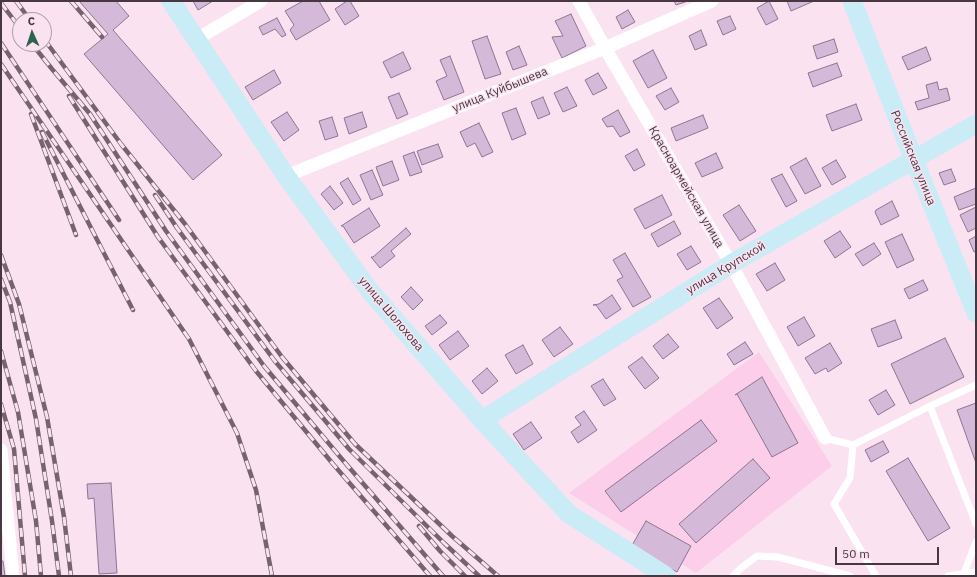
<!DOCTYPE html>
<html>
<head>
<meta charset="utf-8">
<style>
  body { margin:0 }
  #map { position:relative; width:977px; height:577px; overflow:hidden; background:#fae2f0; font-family:"IBM Plex Sans",sans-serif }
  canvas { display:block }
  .frame { position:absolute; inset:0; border:2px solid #463740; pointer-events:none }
  .north { position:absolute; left:12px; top:12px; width:40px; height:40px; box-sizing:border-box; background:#fae2f0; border:1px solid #b29eaa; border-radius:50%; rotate:357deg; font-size:11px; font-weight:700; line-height:16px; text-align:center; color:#463740 }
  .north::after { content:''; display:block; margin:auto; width:14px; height:18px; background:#2e644b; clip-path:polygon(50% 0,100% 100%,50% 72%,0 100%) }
  .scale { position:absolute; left:835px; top:547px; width:104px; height:18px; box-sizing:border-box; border:2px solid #463740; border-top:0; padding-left:5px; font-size:12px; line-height:14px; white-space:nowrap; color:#463740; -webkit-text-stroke:3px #fae2f0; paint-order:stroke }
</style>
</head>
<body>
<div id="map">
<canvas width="977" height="577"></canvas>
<div class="frame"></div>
<div class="north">С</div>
<div class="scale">50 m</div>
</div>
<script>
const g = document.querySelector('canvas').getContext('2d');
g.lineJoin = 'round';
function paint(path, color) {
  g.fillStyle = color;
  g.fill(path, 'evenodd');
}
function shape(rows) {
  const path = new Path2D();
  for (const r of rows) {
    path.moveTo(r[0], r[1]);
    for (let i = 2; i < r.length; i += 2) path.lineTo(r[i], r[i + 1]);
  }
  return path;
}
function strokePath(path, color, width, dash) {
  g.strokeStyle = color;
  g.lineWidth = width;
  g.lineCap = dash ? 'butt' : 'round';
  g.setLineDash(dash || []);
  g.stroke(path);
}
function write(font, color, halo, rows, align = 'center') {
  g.font = font + ' "IBM Plex Sans",sans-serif';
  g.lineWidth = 3;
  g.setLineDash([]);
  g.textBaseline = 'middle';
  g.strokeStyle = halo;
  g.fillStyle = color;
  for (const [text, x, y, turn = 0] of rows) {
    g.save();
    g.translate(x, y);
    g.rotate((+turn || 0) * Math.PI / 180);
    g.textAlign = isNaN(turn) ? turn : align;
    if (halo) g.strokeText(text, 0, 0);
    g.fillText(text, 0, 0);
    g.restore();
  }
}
const built = shape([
  [759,352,832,466,696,573,569,493]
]);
const building = shape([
  [79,1,116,1,129,16,113,30,222,155,193,180,84,54,108,34,79,1],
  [193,1,213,1,198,10,193,1],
  [303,1,319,1,330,20,296,40,290,30,294,25,285,11,303,1],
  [347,1,350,1,359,16,345,25,335,9,347,1],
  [674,1,688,1,676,5,674,1],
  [769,1,778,19,766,25,757,8,769,1],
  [787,1,814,1,791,11,787,1],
  [628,10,635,22,622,29,616,17,628,10],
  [571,14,586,46,562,58,552,37,563,36,555,21,571,14],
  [730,16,736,29,723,35,717,21,730,16],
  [277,18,286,35,282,37,275,29,263,35,259,27,277,18],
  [701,30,707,45,695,50,689,36,701,30],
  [487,36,501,74,485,79,472,41,487,36],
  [834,39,838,52,817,59,813,46,834,39],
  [519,46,527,65,513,70,506,52,519,46],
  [926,47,931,60,908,70,902,57,926,47],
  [653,50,667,78,648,88,633,61,653,50],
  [403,52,411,69,391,78,383,62,403,52],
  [450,56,464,92,444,100,436,81,447,76,440,60,450,56],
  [837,63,842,76,813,87,808,73,837,63],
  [274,70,281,83,253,100,245,87,274,70],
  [598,73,607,88,593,95,585,80,598,73],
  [937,82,939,90,947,88,950,100,918,110,915,102,929,98,926,85,937,82],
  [567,87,577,106,563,112,554,93,567,87],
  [671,88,679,102,665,110,656,96,671,88],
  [399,93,408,114,397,119,388,97,399,93],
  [543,97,550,114,538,119,531,102,543,97],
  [856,104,862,120,832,131,826,115,856,104],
  [516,108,526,134,512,140,502,113,516,108],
  [618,110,630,132,620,137,613,126,607,127,602,119,618,110],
  [287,112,299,130,284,141,271,122,287,112],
  [362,112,367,127,349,134,344,118,362,112],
  [703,115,708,128,676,141,671,128,703,115],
  [332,117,338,136,325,140,319,121,332,117],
  [479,123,493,152,482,157,475,143,467,147,460,132,479,123],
  [438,144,443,157,422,165,417,151,438,144],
  [637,149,645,165,634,171,625,156,637,149],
  [414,152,422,172,410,176,403,156,414,152],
  [716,153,723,168,702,177,695,163,716,153],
  [806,158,821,186,805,194,790,167,806,158],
  [836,160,846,177,832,185,822,168,836,160],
  [392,161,399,180,383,186,376,167,392,161],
  [951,169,956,181,944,185,939,173,951,169],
  [372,170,383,195,371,200,360,175,372,170],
  [782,174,797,201,786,207,771,179,782,174],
  [348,178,361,200,353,205,340,183,348,178],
  [330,186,343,203,334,210,321,194,330,186],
  [976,188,976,204,959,210,954,197,976,188],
  [662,195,672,215,645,229,634,209,662,195],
  [892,201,899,216,881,225,875,212,876,210,892,201],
  [739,205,756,231,740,241,723,215,739,205],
  [976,207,976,228,968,232,960,215,976,207],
  [369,208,380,226,354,243,343,226,341,226,369,208],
  [674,221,681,234,658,247,651,234,674,221],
  [406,228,411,234,391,251,395,256,380,268,371,257,373,257,406,228],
  [840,231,851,247,835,258,824,241,840,231],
  [902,234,914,260,897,268,885,242,902,234],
  [976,236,976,251,974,252,969,240,976,236],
  [874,243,881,254,863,266,855,254,874,243],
  [691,246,701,262,687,270,677,254,691,246],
  [625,253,651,297,633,307,617,280,623,277,613,260,625,253],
  [775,263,785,280,767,291,756,274,775,263],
  [923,280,928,290,909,299,904,289,923,280],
  [411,287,423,300,413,310,401,297,411,287],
  [612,295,621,309,606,319,596,305,593,305,599,304,612,295],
  [719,298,733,318,717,329,703,308,719,298],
  [440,315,447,323,432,335,425,326,440,315],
  [804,317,815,336,798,346,787,327,804,317],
  [895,320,902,338,878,347,871,329,895,320],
  [560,327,573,344,554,357,542,340,560,327],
  [458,331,469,346,450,360,439,345,458,331],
  [668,334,679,347,663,359,653,346,668,334],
  [945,338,964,377,910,404,891,364,945,338],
  [745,342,753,354,734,365,727,354,745,342],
  [830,343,842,363,828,372,826,368,815,374,805,358,830,343],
  [523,345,533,364,516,374,505,355,523,345],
  [642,357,659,378,645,389,628,367,642,357],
  [487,368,498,381,482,394,472,381,487,368],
  [762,377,798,443,772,457,737,394,735,395,762,377],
  [603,379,616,399,604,406,591,386,603,379],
  [886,390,895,405,878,415,869,400,886,390],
  [976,403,976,463,957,410,976,403],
  [584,411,597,430,578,443,571,432,581,425,575,417,584,411],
  [701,420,717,441,621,512,605,491,701,420],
  [531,422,542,438,524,450,513,434,531,422],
  [883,441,889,452,871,462,865,450,883,441],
  [908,458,950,528,928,541,886,471,908,458],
  [753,459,770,478,696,543,679,524,753,459],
  [111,483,117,573,99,574,94,498,88,499,87,484,111,483],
  [646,521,691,546,677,572,631,547,646,521],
  [1,561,3,561,5,576,1,576,1,561]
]);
const lane = shape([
  [930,406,976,524],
  [825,438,853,445,930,406,976,385],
  [853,445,850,478,834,504,876,576],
  [964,573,976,542],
  [733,576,741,568,757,556,778,557,850,576],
  [948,576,976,572]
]);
const street = shape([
  [579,1,605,48,731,264,825,438],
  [197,39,261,1],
  [286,176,605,48,712,1],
  [1,450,13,576]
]);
const secondary = shape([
  [171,1,286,176,370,291,482,420,569,514,666,576],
  [852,1,914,160,976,313],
  [482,420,731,264,976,124]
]);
const rail = shape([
  [16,1,30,20],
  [71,1,102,37],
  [1,3,20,28],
  [44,39,121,144,185,224,282,357,355,444,452,536,498,576],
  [1,43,119,220],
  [32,44,52,69,90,114,166,231,264,366,341,458,443,576],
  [1,64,189,339,237,433,256,490,272,576],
  [69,96,158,237,256,371,333,464,430,576],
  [31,114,76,235],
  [42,132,133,310],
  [155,195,177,228,274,360,349,449,444,543,479,576],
  [1,255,19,304,47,417,64,517,71,576],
  [1,279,10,302,36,419,52,521,59,576],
  [1,351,18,412,36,521,41,576],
  [1,404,14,449,25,576],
  [419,526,440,551,465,576]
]);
const streetNames = [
  ["улица Куйбышева",500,90,-22],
  ["Российская улица",913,158,68],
  ["Красноармейская улица",686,187,60],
  ["улица Крупской",726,268,-31],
  ["улица Шолохова",391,314,50]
];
paint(built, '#fcceea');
paint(building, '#d4b9d9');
strokePath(building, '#8e7592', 1);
strokePath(lane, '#fff', 7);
strokePath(street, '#fff', 13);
strokePath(secondary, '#c9ecf7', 19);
strokePath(rail, '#75646e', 4.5);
strokePath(rail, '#fae2f0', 3, [9]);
write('12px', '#463740', '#fae2f0', streetNames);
</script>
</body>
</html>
